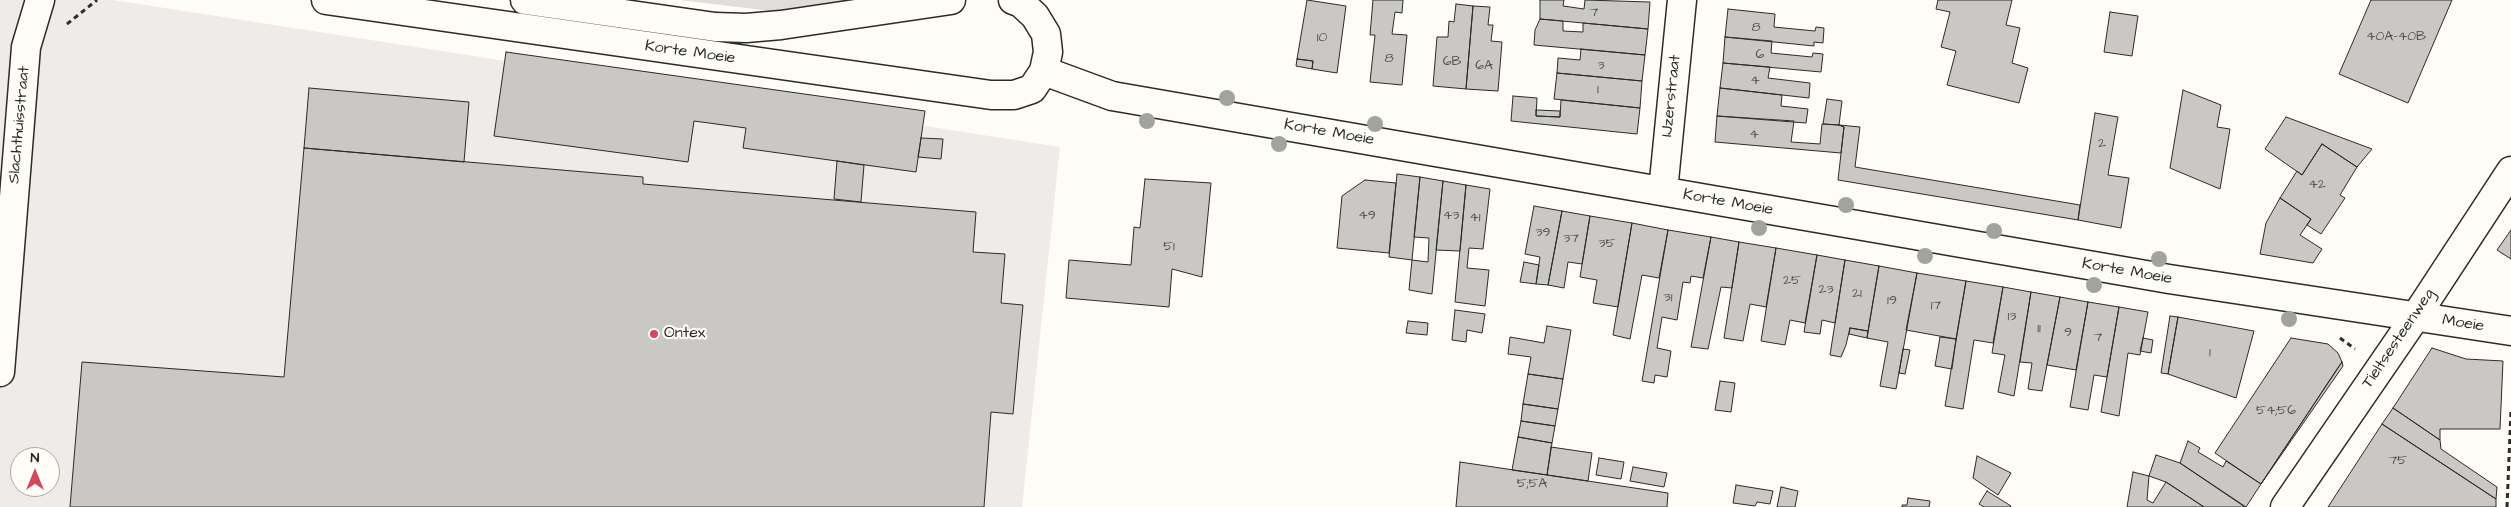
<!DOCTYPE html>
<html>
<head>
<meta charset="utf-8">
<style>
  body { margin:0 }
  #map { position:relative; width:2511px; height:507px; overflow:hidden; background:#fdfcf7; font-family:"Architects Daughter",sans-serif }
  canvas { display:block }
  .north { position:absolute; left:10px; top:447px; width:50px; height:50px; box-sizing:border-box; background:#fdfcf7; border:1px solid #a9a8a5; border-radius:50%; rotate:0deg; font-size:14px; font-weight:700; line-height:20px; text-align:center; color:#2b2b2b }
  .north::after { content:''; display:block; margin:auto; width:18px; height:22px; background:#d1495b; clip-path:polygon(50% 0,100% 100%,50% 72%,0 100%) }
</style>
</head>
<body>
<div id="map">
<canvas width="2511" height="507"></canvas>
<div class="north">N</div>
</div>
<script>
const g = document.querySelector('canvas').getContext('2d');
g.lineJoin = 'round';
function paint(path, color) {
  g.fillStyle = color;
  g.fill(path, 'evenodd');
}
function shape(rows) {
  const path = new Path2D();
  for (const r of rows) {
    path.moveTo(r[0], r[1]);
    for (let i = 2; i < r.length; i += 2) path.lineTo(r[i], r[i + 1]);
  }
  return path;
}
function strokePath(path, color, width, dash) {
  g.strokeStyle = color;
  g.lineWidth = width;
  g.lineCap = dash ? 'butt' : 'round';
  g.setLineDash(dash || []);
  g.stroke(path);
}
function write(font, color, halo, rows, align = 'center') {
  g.font = font + ' "Architects Daughter",sans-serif';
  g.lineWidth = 4.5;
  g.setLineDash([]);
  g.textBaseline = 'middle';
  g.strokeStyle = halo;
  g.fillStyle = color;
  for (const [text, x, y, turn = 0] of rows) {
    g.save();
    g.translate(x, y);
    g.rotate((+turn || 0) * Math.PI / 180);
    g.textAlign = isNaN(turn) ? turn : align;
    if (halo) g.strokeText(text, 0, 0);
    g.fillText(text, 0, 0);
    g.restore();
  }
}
const built = shape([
  [0,0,113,0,1060,147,1022,507,0,507],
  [20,457,50,457,50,487,20,487]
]);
const green = shape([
  [680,0,871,0,788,13]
]);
const building = shape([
  [1307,0,1346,6,1337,73,1312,69,1313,61,1297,59,1307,0],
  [1373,0,1403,0,1402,13,1395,12,1392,34,1407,35,1402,85,1370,82,1375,35,1370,35,1373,0],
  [1540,0,1564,0,1563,6,1584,9,1585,0,1650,2,1648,29,1540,19,1540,0],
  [1938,0,2012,0,2006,25,2020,28,2012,63,2028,68,2019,103,1947,85,1956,51,1941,47,1950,12,1936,9,1938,0],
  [2371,0,2452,0,2408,103,2339,74,2371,0],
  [1456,4,1473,6,1466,89,1433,86,1437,37,1448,37,1449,21,1454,22,1456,4],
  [1473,6,1490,7,1488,25,1493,25,1491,41,1502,42,1498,91,1466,89,1473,6],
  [1728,9,1775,14,1774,27,1815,31,1816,27,1824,28,1823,43,1814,42,1814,46,1725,37,1728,9],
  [2110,12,2138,16,2132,56,2104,52,2110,12],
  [1540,19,1563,21,1563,31,1583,32,1583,23,1648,29,1645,55,1534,45,1535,30,1540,19],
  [1725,37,1772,41,1771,53,1812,57,1813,53,1823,54,1821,72,1723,63,1725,37],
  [1581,49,1645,55,1642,81,1557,73,1558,58,1580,60,1581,49],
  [506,52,925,111,916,172,743,148,746,128,694,121,688,162,494,136,506,52],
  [1297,59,1313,61,1312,69,1296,66,1297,59],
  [1723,63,1770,67,1768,78,1810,83,1809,98,1720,88,1723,63],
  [1557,73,1642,81,1640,108,1554,99,1557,73],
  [309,88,469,102,464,162,304,148,309,88],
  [1720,88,1782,95,1781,106,1808,109,1806,123,1717,116,1720,88],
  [2183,90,2221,105,2217,127,2230,129,2220,189,2170,168,2183,90],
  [1513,96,1537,98,1536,116,1560,117,1561,100,1640,108,1637,134,1511,121,1513,96],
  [1827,99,1842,101,1839,125,1823,124,1827,99],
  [1536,110,1560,111,1560,117,1536,116,1536,110],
  [2095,113,2118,117,2108,175,2129,178,2121,228,2078,220,2095,113],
  [1717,116,1794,121,1791,142,1820,144,1822,124,1839,125,1844,127,1841,153,1715,142,1717,116],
  [2286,117,2372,149,2357,167,2322,144,2302,175,2265,149,2286,117],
  [1839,125,1860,127,1855,167,2080,205,2078,220,1838,180,1844,127,1839,125],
  [921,138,943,139,941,159,918,157,921,138],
  [2322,144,2357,167,2340,195,2345,198,2321,234,2307,225,2311,219,2280,198,2297,171,2302,175,2322,144],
  [304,148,643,177,643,184,976,212,973,252,1005,254,1001,303,1023,305,1013,414,991,412,984,507,70,507,82,362,284,377,304,148],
  [837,161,864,165,861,202,834,199,837,161],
  [1397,174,1420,177,1412,260,1389,257,1397,174],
  [1420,177,1443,181,1432,294,1409,290,1412,260,1428,262,1429,238,1414,237,1420,177],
  [1145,179,1211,183,1202,277,1172,269,1169,307,1066,298,1069,260,1131,265,1134,227,1140,228,1145,179],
  [1365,180,1396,183,1389,253,1337,248,1342,196,1365,180],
  [1443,181,1466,185,1460,251,1436,250,1443,181],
  [1466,185,1490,189,1483,249,1469,248,1467,268,1489,270,1485,306,1455,302,1466,185],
  [2280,198,2311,219,2300,235,2322,249,2313,263,2260,254,2266,223,2280,198],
  [1534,206,1562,211,1548,285,1536,284,1540,257,1525,254,1534,206],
  [1562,211,1590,216,1582,264,1568,262,1564,288,1548,285,1562,211],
  [1590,216,1632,223,1618,307,1593,303,1597,280,1580,277,1590,216],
  [1632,223,1668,230,1659,278,1642,275,1630,339,1613,335,1632,223],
  [1668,230,1711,237,1703,278,1691,276,1690,283,1683,282,1677,320,1662,317,1657,348,1671,351,1667,377,1655,375,1654,383,1642,381,1668,230],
  [2511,230,2511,259,2497,250,2511,230],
  [1711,237,1739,242,1732,288,1721,287,1708,349,1691,347,1711,237],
  [1739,242,1776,248,1766,307,1750,304,1743,341,1724,338,1739,242],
  [1776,248,1817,255,1805,323,1790,320,1785,345,1761,341,1776,248],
  [1817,255,1845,260,1835,323,1822,320,1820,334,1804,332,1817,255],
  [1845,260,1879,266,1868,331,1850,328,1846,345,1841,357,1830,355,1845,260],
  [1524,262,1539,265,1536,284,1520,282,1524,262],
  [1879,266,1917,273,1896,389,1880,386,1888,342,1867,338,1879,266],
  [1917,273,1966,281,1956,339,1906,330,1917,273],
  [1966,281,2003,287,1993,343,1974,340,1963,409,1945,406,1966,281],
  [2003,287,2031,292,2014,396,1998,392,2005,355,1992,353,2003,287],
  [2031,292,2060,297,2042,391,2028,389,2032,363,2020,362,2031,292],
  [2060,297,2088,302,2076,370,2047,365,2060,297],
  [2088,302,2119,307,2107,377,2094,375,2088,410,2070,407,2088,302],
  [2119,307,2148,312,2140,355,2128,353,2119,416,2101,412,2119,307],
  [1455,310,1485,314,1482,333,1467,330,1466,342,1452,340,1455,310],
  [2170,316,2178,317,2168,374,2161,373,2170,316],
  [2178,317,2254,331,2236,398,2168,374,2178,317],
  [1408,321,1428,323,1427,335,1406,333,1408,321],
  [1547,326,1571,330,1563,379,1528,374,1531,357,1508,354,1510,337,1544,343,1547,326],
  [1850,328,1868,331,1867,338,1849,334,1850,328],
  [1940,337,1956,339,1952,369,1935,366,1940,337],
  [2143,338,2153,340,2151,353,2140,351,2143,338],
  [2291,338,2328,344,2338,353,2342,362,2261,484,2215,453,2291,338],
  [2432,348,2466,359,2503,361,2500,429,2440,429,2440,440,2393,408,2432,348],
  [1903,349,1910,350,1905,374,1899,373,1903,349],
  [2342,362,2343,366,2261,484,2337,369,2342,362],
  [1528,374,1563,379,1558,409,1523,404,1528,374],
  [1720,381,1735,383,1731,412,1715,410,1720,381],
  [1523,404,1558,409,1555,426,1521,421,1523,404],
  [2393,408,2440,440,2441,449,2497,487,2496,499,2382,424,2393,408],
  [1521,421,1555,426,1552,443,1518,437,1521,421],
  [2382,424,2496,499,2496,507,2328,507,2382,424],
  [1518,437,1552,443,1547,475,1512,470,1518,437],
  [2188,441,2200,448,2198,452,2223,467,2226,461,2261,484,2246,507,2180,463,2188,441],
  [1551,447,1592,453,1588,481,1547,475,1551,447],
  [2156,455,2180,463,2245,507,2204,507,2166,482,2149,476,2156,455],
  [1977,456,2011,473,1998,495,1973,478,1977,456],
  [1599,458,1624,462,1621,479,1596,475,1599,458],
  [1460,462,1668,493,1667,507,1456,507,1460,462],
  [1633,467,1667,473,1664,487,1630,481,1633,467],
  [2133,472,2149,476,2147,500,2153,503,2166,482,2204,507,2127,507,2133,472],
  [1736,485,1773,491,1770,504,1757,502,1755,506,1733,503,1736,485],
  [1781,487,1798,491,1795,507,1777,507,1781,487],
  [1987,491,2011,506,2010,507,1984,507,1979,504,1987,491],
  [1908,498,1930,501,1929,507,1902,507,1902,505,1907,505,1908,498]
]);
const path = shape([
  [67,24,97,0],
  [2340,338,2355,349],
  [2507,507,2511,410]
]);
const street = shape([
  [326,0,991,95,1014,95,1032,89,1044,71,1048,52,1046,34,1035,16,1021,3,1013,0],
  [525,0,715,27,746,28,781,25,951,0],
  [1044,71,1112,96,2169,279,2511,331],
  [1663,191,1682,0],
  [0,372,26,47,40,0]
]);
const secondary = shape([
  [2285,507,2416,316,2511,171]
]);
const trees = [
  [1227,98],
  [1147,121],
  [1375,124],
  [1279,144],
  [1846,205],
  [1759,228],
  [1994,231],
  [1925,256],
  [2159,259],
  [2094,285],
  [2289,319]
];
const markers = [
  [654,334,5,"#d1495b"]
];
const numberNames = [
  ["7",1594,13],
  ["8",1756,28],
  ["40A-40B",2396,37],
  ["10",1322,38],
  ["6",1760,55],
  ["8",1389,59],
  ["6B",1452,62],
  ["6A",1484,66],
  ["3",1601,66],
  ["4",1755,81],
  ["1",1598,90],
  ["4",1754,135],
  ["2",2102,144],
  ["42",2317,185],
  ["49",1367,216],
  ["43",1451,216],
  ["41",1475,218],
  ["39",1543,233],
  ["37",1571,239],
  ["35",1607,244],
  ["51",1169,247],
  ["25",1792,281],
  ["23",1826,290],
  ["21",1857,294],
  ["31",1668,298],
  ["19",1892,301],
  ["17",1936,306],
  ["13",2012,317],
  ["11",2039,329],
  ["9",2068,333],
  ["7",2098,338],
  ["1",2210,353],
  ["54;56",2276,411],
  ["75",2398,461],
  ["5;5A",1532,484]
];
const streetNames = [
  ["Korte Moeie",690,53,8],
  ["IJzerstraat",1672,96,-84],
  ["Slachthuisstraat",20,125,-85],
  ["Korte Moeie",1329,133,10],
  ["Korte Moeie",1728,203,10],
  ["Korte Moeie",2127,272,10],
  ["Moeie",2463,324,9],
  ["Tieltsesteenweg",2399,339,-56]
];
const poiNames = [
  ["Ontex",664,334]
];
paint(built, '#edece8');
paint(green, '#dfdeda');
paint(building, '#c9c8c4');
strokePath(building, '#2b2b2b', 1);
strokePath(street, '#2b2b2b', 31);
strokePath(secondary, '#2b2b2b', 31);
strokePath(path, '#2b2b2b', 3, [5, 4]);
strokePath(street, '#fdfcf7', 28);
strokePath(secondary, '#fdfcf7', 28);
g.fillStyle = '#a2a29f';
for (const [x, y] of trees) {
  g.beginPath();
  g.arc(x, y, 8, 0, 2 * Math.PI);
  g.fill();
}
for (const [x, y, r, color] of markers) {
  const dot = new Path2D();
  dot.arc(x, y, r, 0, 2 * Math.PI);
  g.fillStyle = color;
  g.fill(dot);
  strokePath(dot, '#fdfcf7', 2);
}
write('14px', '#525251', null, numberNames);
write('16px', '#2b2b2b', '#fdfcf7', streetNames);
write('16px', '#2b2b2b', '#fdfcf7', poiNames, 'left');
</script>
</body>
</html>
